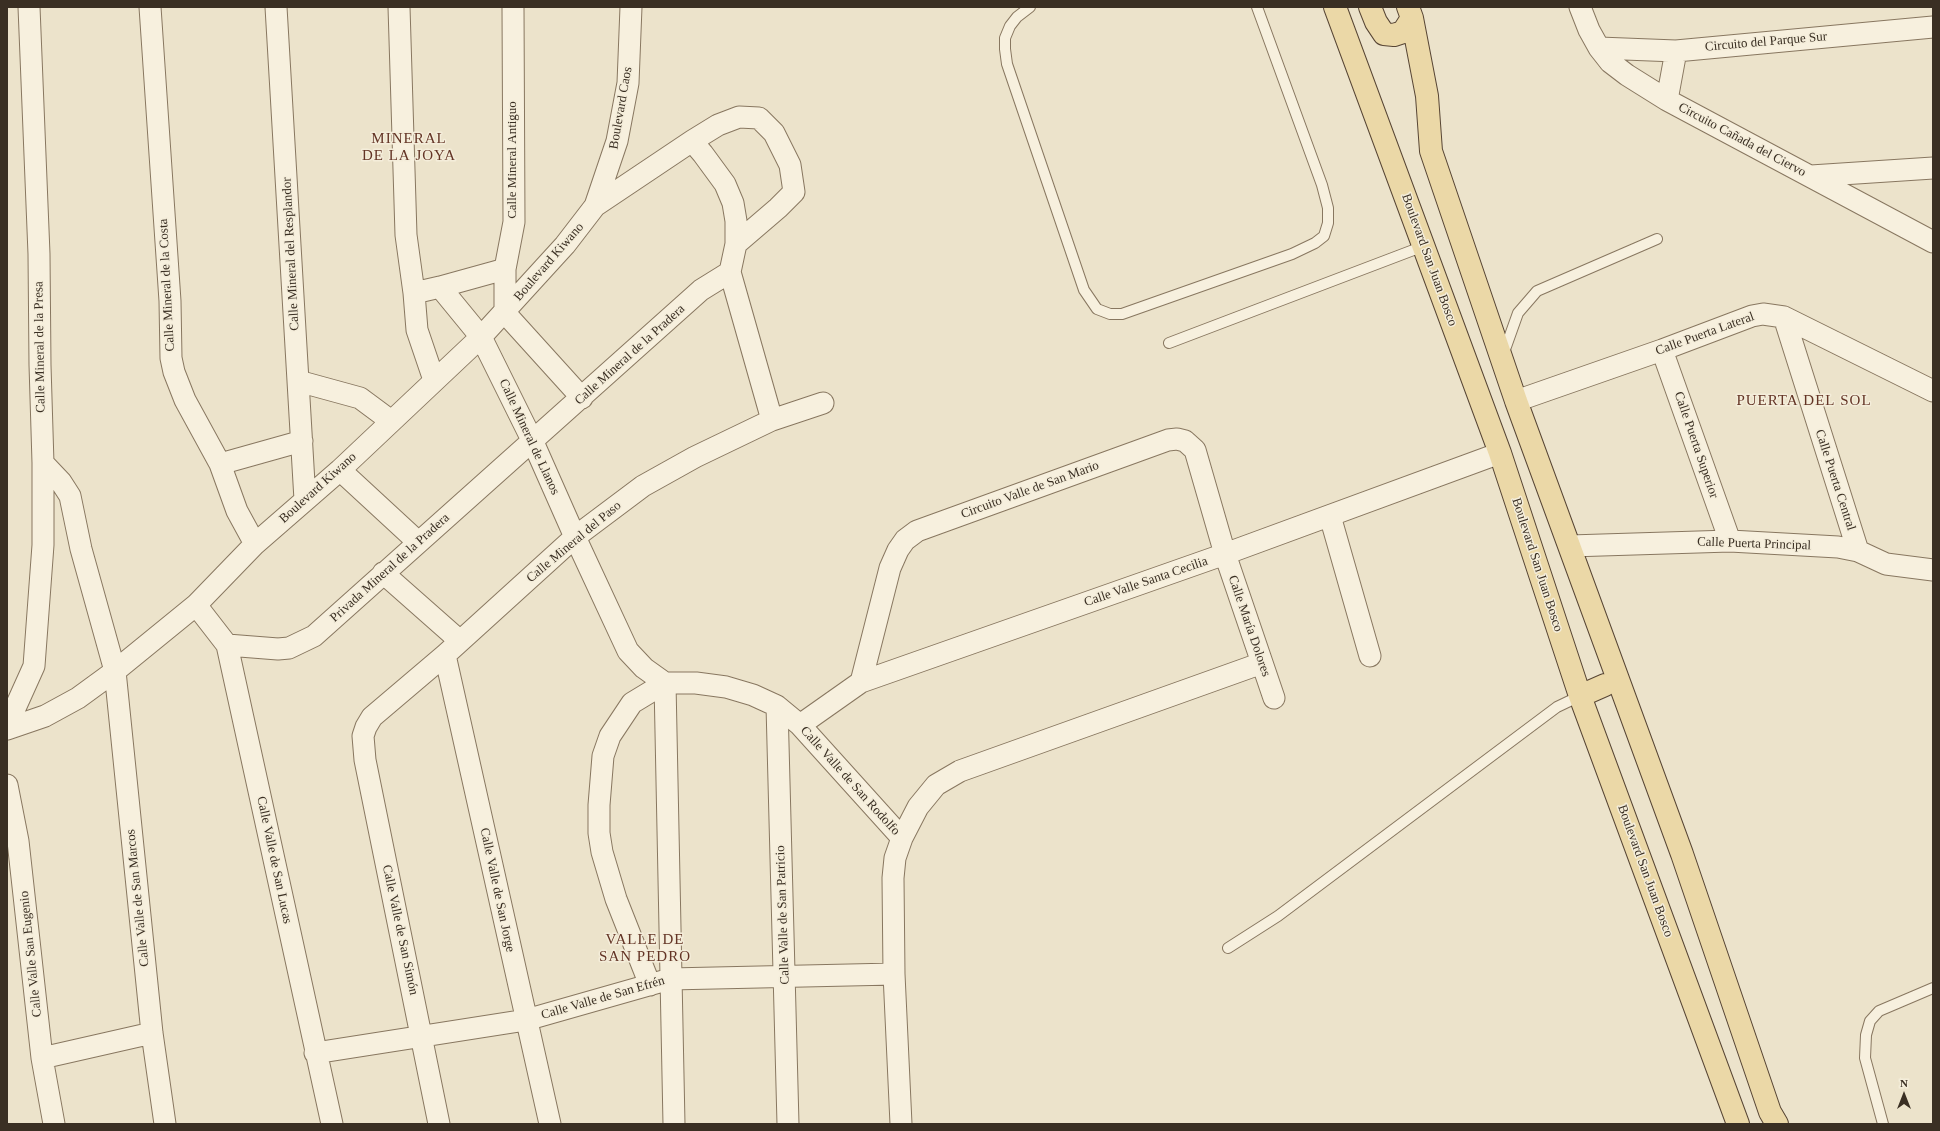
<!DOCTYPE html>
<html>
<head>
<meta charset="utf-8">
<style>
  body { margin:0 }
  #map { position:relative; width:1940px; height:1131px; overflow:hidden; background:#ece3cb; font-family:Georgia,serif }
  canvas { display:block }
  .frame { position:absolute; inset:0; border:8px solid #3a2f23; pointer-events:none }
  .north { position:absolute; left:1884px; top:1075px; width:40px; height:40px; -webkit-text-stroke:3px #f4edda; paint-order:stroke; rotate:0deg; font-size:11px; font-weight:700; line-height:16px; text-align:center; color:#3a2f23 }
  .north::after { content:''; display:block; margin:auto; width:14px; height:18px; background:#3a2f23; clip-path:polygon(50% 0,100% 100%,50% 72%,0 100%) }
</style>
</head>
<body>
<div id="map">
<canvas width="1940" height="1131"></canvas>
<div class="frame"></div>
<div class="north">N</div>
</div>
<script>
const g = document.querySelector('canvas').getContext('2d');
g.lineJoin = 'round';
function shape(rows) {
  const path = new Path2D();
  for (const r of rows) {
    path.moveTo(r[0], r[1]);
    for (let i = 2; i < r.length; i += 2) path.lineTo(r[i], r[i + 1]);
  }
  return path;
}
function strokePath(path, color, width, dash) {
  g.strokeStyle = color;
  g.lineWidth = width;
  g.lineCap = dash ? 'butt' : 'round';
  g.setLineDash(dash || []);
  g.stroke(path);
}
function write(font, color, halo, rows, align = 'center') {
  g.font = font + ' Georgia,serif';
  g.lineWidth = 3;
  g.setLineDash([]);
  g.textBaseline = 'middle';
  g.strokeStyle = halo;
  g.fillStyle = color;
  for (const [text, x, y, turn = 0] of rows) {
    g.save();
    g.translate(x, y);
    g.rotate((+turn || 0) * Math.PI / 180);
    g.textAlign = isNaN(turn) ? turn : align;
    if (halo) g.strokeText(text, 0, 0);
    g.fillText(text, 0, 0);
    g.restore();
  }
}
const lane = shape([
  [1030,7,1017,17,1010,26,1005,38,1005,49,1007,64,1084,290,1097,309,1110,314,1122,314,1292,254,1315,243,1324,236,1328,223,1328,208,1322,185,1257,7],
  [1169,343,1424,246],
  [1503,355,1518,313,1537,291,1657,239],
  [1228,948,1278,916,1557,707,1580,696],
  [1883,1124,1865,1058,1866,1035,1870,1021,1879,1011,1933,988]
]);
const street = shape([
  [29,7,39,254,40,365,43,463,61,482,70,496,81,549,115,671,152,1033,165,1124],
  [150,7,170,301,171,358,174,372,185,400,220,464,237,511,255,544],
  [276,7,305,500],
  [399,7,406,235,414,293,440,287,481,337,533,442,575,537,628,651,644,668,665,683],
  [513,7,514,222,505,269,505,313,582,398],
  [1580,7,1589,30,1599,48,1610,62,1627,75,1667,100,1933,242],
  [1599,48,1676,51,1933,27],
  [1667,100,1676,51],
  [692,141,718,125,739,117,759,118,774,133,790,165,794,192,778,208,736,244],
  [1811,176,1933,168],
  [595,206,692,141,703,154,725,184,733,203,736,221,736,244,730,272,772,420],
  [440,287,505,269],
  [414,293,417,330,434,380],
  [1784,317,1858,551],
  [1662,350,1730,541],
  [298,381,360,398,391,421],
  [1516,401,1662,350,1752,316,1763,314,1784,317,1933,391],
  [220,464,302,441],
  [340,470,418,542],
  [1330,516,1370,656],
  [1570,546,1730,541,1838,547,1858,551,1886,564,1933,570],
  [383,573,460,641],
  [196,605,227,645,332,1124],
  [227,645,278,649,289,648,314,636,701,290,730,272],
  [445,655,550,1124],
  [861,682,890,568,898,550,905,540,917,531,1168,440,1177,439,1185,441,1195,450,1225,554,1274,698],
  [665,683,674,1124],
  [777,706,788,1124],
  [800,725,861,682,1225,554,1500,453],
  [7,726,34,666,43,545,43,463],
  [7,729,45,716,78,698,115,671,196,605,255,544,340,470,481,337,565,245,595,206,617,141,628,83,631,7],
  [7,785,18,841,42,1058,54,1124],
  [650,985,616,899,602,852,599,833,599,805,603,756,610,736,632,703,665,683,696,683,726,687,753,695,777,706,800,725,902,838],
  [315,1053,526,1020,670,979,894,974],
  [42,1058,152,1033],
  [439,1124,365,760,363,736,366,727,372,717,445,655,575,537,643,486,695,457,772,420,823,403],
  [901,1124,894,974,893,878,895,858,902,838,918,807,936,785,960,771,1262,663]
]);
const primary = shape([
  [1335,7,1500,453,1580,696,1738,1124],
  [1370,7,1376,22,1384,34,1394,35,1403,32,1412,18],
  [1408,7,1412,18,1427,96,1431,151,1516,401,1682,854,1770,1112,1777,1124],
  [1580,696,1605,685]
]);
const streetNames = [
  ["Circuito del Parque Sur",1766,42,-5],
  ["Boulevard Caos",621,108,-80],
  ["Circuito Cañada del Ciervo",1742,140,28],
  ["Calle Mineral Antiguo",513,160,-90],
  ["Calle Mineral del Resplandor",291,254,-93],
  ["Boulevard San Juan Bosco",1429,260,70],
  ["Boulevard Kiwano",549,262,-49],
  ["Calle Mineral de la Costa",167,285,-93],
  ["Calle Puerta Lateral",1705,334,-20],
  ["Calle Mineral de la Presa",40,347,-91],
  ["Calle Mineral de la Pradera",630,355,-42],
  ["Calle Mineral de Llanos",529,437,65],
  ["Calle Puerta Superior",1696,445,71],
  ["Calle Puerta Central",1835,480,72],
  ["Boulevard Kiwano",318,488,-42],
  ["Circuito Valle de San Mario",1030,490,-20],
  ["Calle Mineral del Paso",574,542,-40],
  ["Calle Puerta Principal",1754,544,2],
  ["Boulevard San Juan Bosco",1537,565,72],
  ["Privada Mineral de la Pradera",390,568,-42],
  ["Calle Valle Santa Cecilia",1146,582,-19],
  ["Calle María Dolores",1249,626,71],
  ["Calle Valle de San Rodolfo",850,781,48],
  ["Calle Valle de San Lucas",274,860,78],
  ["Boulevard San Juan Bosco",1645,871,70],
  ["Calle Valle de San Jorge",497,890,78],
  ["Calle Valle de San Marcos",138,898,-96],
  ["Calle Valle de San Patricio",783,915,-92],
  ["Calle Valle de San Simón",400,930,78],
  ["Calle Valle San Eugenio",31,954,-96],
  ["Calle Valle de San Efrén",603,998,-16]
];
const quarterNames = [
  ["MINERAL",409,139],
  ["DE LA JOYA",409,156],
  ["PUERTA DEL SOL",1804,401],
  ["VALLE DE",645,940],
  ["SAN PEDRO",645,957]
];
strokePath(lane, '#887760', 12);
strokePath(street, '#887760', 23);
strokePath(primary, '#574534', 24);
strokePath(lane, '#f7f0de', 10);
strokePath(street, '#f7f0de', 21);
strokePath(primary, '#ebd8a7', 22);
write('13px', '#3a2f23', '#f4edda', streetNames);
g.letterSpacing = '1px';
write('15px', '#633425', '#f4edda', quarterNames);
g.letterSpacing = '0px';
</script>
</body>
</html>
